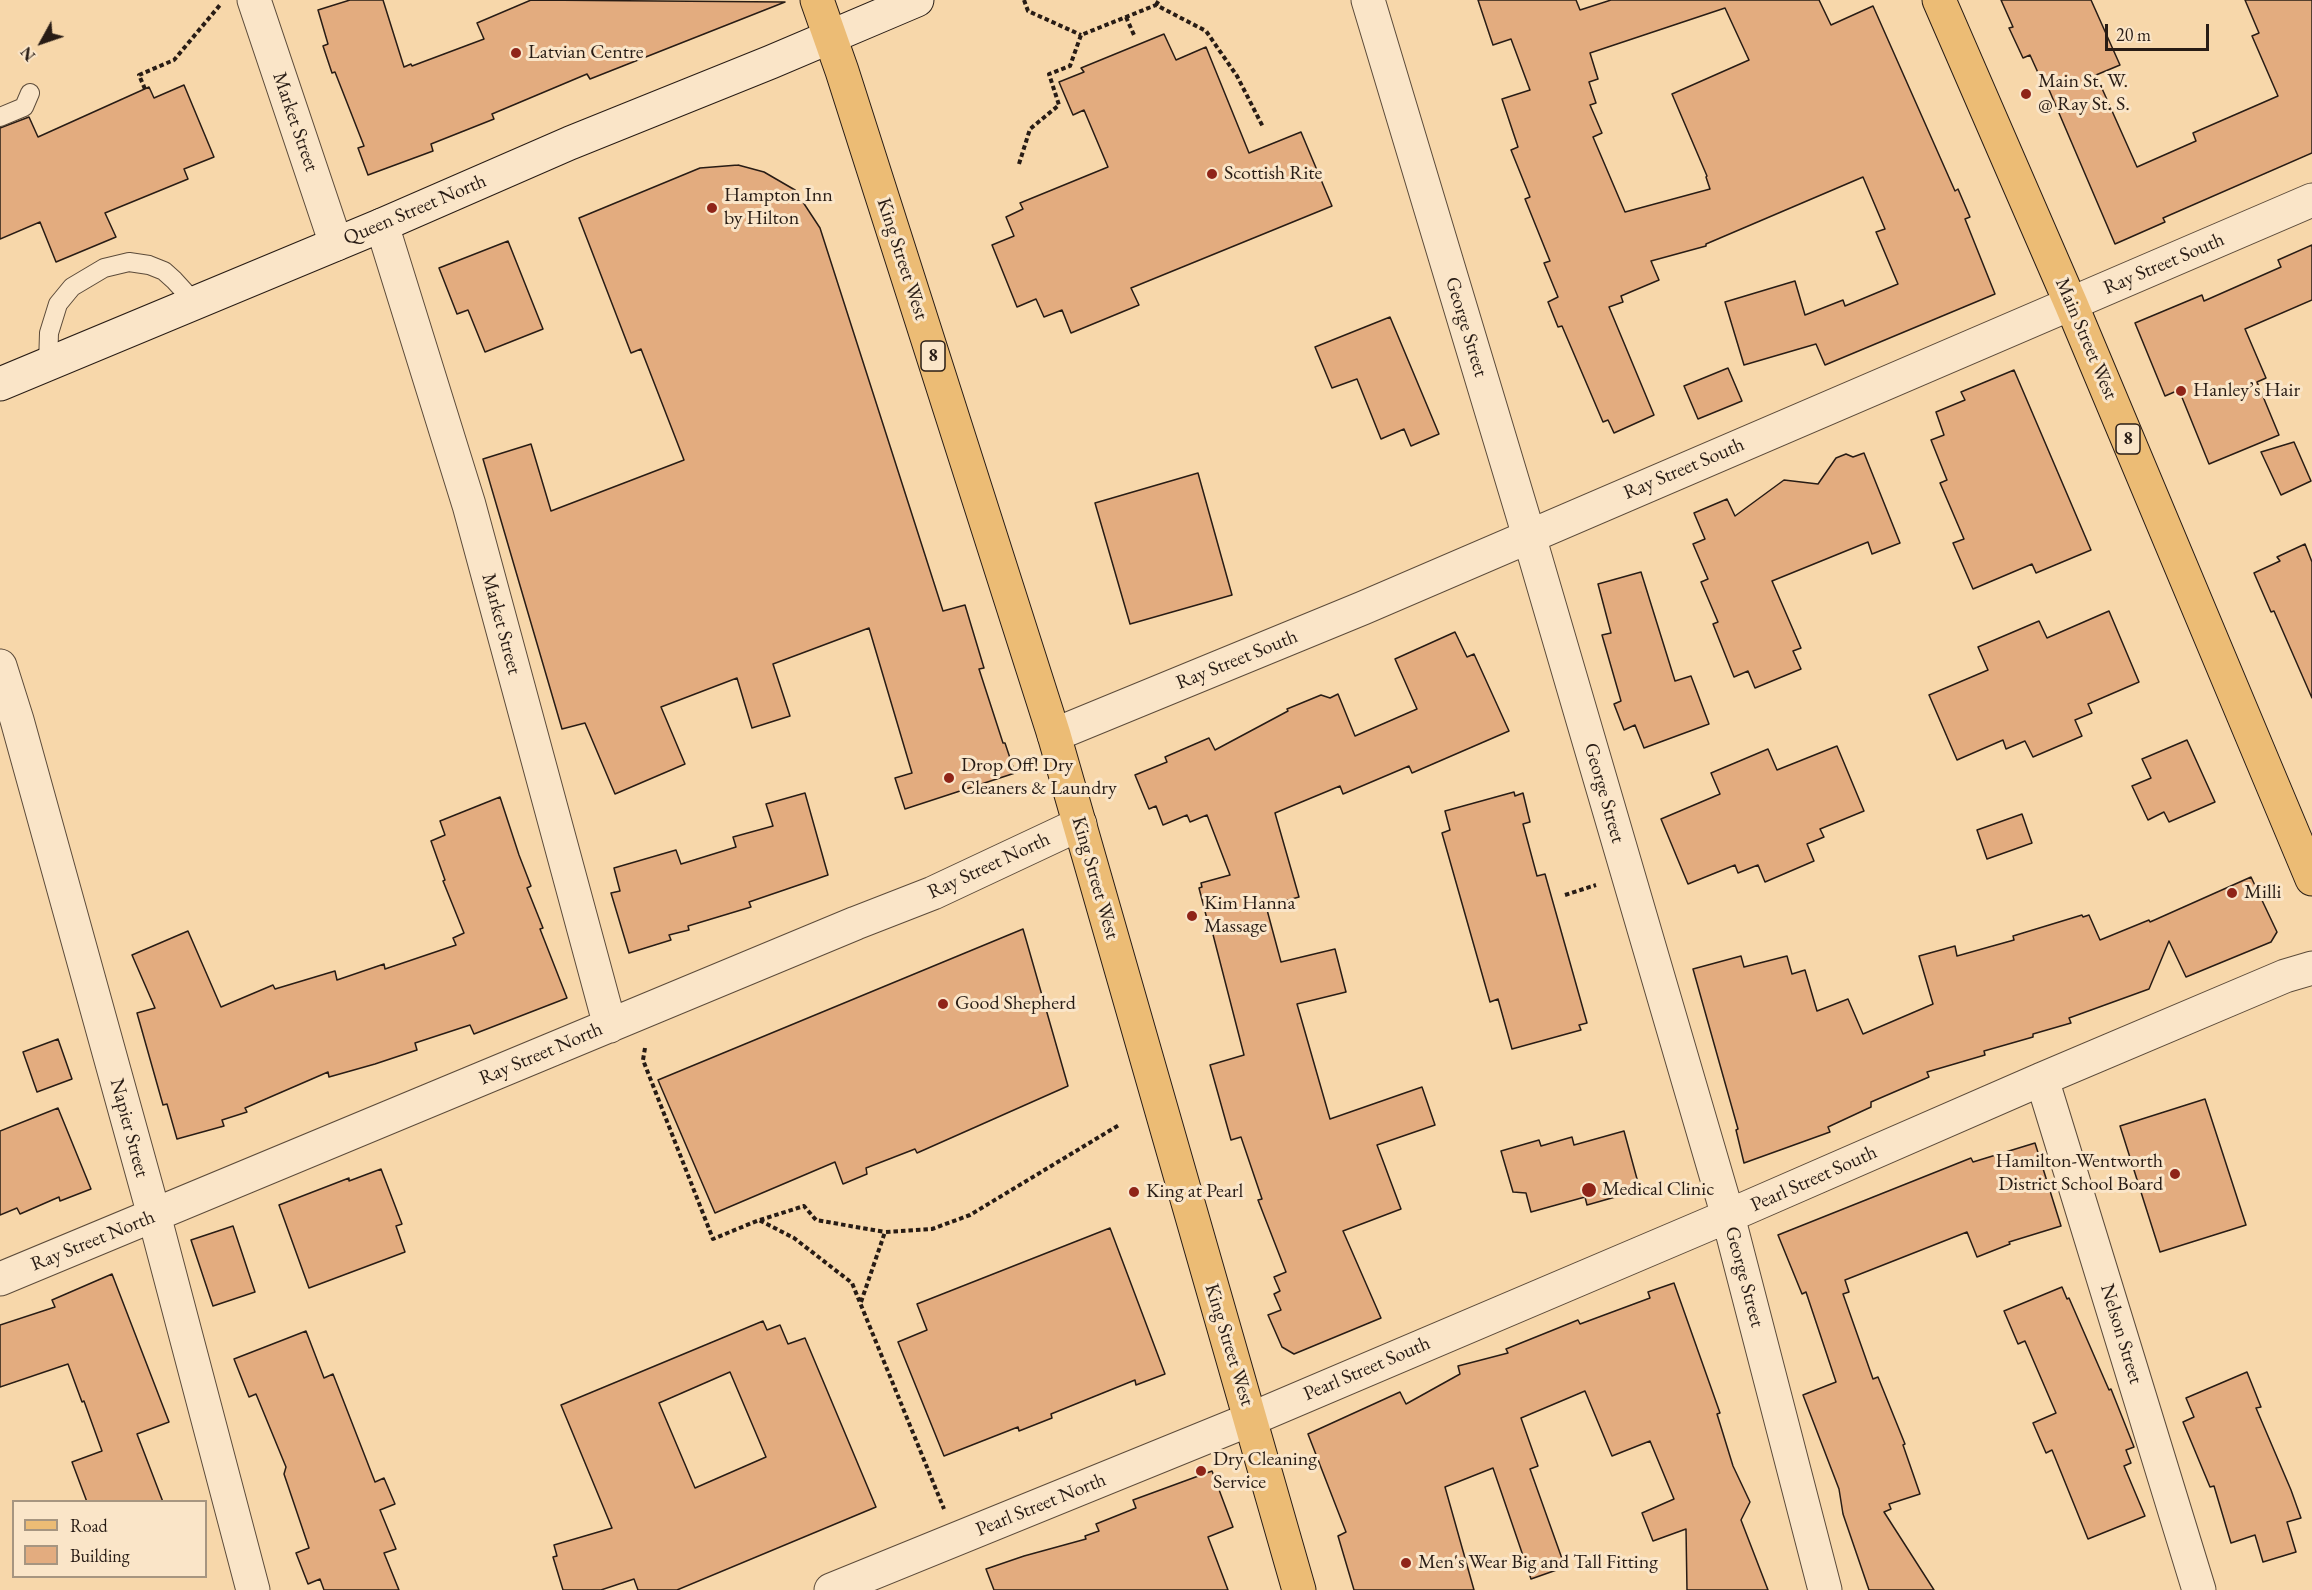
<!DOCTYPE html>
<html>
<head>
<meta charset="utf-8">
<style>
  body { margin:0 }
  #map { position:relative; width:2312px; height:1590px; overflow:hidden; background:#f7d7aa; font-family:"EB Garamond",serif }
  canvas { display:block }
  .legend { position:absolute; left:12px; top:1500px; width:195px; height:78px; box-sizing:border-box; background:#fae5c8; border:2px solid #a69580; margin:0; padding:8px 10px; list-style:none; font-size:18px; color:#281c15 }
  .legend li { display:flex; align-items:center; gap:12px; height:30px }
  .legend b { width:30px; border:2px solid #a69580 }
  .north { position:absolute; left:12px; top:12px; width:60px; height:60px; -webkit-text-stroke:4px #fae5c8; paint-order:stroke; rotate:230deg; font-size:16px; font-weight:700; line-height:24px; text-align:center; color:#281c15 }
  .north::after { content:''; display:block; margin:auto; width:21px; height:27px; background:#281c15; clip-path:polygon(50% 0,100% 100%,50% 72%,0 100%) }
  .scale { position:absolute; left:2105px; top:24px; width:104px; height:27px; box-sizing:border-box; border:3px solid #281c15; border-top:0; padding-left:8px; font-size:18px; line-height:21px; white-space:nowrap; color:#281c15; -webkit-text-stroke:4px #fae5c8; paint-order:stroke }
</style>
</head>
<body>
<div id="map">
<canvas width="2312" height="1590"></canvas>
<ul class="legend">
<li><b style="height:8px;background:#ecbc75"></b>Road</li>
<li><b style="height:16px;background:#e3ac7f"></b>Building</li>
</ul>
<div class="north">N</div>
<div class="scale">20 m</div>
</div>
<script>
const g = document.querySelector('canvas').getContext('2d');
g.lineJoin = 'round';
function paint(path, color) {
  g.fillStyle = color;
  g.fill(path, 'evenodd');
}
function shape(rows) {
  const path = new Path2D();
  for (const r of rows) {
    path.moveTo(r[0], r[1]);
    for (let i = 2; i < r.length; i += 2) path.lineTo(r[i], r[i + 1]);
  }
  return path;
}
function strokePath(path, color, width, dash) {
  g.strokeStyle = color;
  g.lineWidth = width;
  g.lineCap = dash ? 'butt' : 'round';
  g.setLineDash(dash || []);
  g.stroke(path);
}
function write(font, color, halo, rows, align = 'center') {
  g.font = font + ' "EB Garamond",serif';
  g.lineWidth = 6;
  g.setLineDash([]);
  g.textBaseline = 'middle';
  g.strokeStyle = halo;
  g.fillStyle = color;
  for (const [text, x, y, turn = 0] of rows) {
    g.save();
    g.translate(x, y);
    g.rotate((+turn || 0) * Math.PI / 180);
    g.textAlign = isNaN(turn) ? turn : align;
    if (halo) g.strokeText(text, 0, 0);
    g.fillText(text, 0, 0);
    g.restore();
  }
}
const building = shape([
  [350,0,383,0,404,67,411,64,412,66,484,39,477,23,531,0,785,2,590,79,587,74,492,114,494,119,431,144,433,151,368,175,358,148,364,146,335,72,332,73,323,46,328,44,318,10,350,0],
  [1478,0,1576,0,1580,10,1611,0,1819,0,1831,25,1873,6,1955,191,1958,189,1970,217,1965,219,1995,294,1825,365,1816,344,1744,365,1725,302,1795,281,1805,315,1843,300,1845,306,1898,284,1876,232,1885,229,1863,177,1706,244,1706,246,1651,261,1659,280,1621,296,1623,302,1609,307,1654,415,1614,433,1608,420,1603,422,1562,326,1558,327,1548,302,1558,297,1544,263,1550,261,1525,199,1530,197,1511,150,1518,147,1502,99,1530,90,1511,39,1493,45,1478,0],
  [1725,8,1749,60,1672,94,1707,176,1706,177,1710,189,1625,212,1593,137,1602,133,1590,105,1596,103,1589,82,1598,79,1590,53,1725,8],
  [2001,0,2091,0,2120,65,2096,75,2137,167,2196,141,2193,133,2278,96,2252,36,2259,33,2245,0,2312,0,2312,153,2163,218,2165,222,2115,244,2047,85,2044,86,2030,55,2023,58,2009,28,2013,27,2001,0],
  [1164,34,1176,60,1206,47,1249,153,1301,132,1332,206,1131,288,1139,305,1071,333,1062,310,1044,317,1036,299,1017,307,992,245,1014,236,1006,217,1023,209,1020,203,1108,167,1084,110,1073,115,1059,82,1084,72,1081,68,1164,34],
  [184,85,214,157,184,169,188,179,105,213,116,237,56,262,40,222,0,239,0,128,29,117,38,137,149,87,154,98,184,85],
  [738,165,764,172,795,190,820,228,943,611,965,605,984,668,979,669,1003,743,1005,743,1015,773,905,809,895,778,912,773,869,628,773,664,790,716,752,728,737,678,661,707,685,764,615,794,585,723,562,729,483,459,531,444,551,511,684,460,641,349,631,353,579,218,700,168,738,165],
  [508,241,543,329,485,352,468,310,457,314,439,268,508,241],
  [2312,245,2312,300,2245,329,2266,378,2257,382,2279,435,2209,464,2179,390,2165,396,2135,323,2202,295,2204,301,2281,267,2278,260,2312,245],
  [1390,317,1439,434,1411,446,1404,429,1381,439,1357,379,1332,388,1315,347,1390,317],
  [1728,368,1742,401,1698,419,1684,386,1728,368],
  [2014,370,2091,550,2036,573,2032,564,1973,589,1953,543,1964,539,1940,483,1947,480,1931,440,1944,435,1936,412,1965,400,1961,392,2014,370],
  [2294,442,2311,481,2281,495,2261,452,2294,442],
  [1864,453,1900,543,1872,554,1868,542,1772,581,1801,648,1793,651,1801,669,1755,688,1748,671,1734,677,1713,624,1718,622,1701,582,1708,579,1693,544,1705,539,1694,513,1727,499,1735,516,1784,480,1818,484,1836,458,1846,454,1853,457,1864,453],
  [1198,473,1232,595,1130,624,1095,503,1198,473],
  [2305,544,2312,562,2312,698,2274,611,2271,612,2254,573,2280,561,2277,557,2305,544],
  [1641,572,1675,681,1691,676,1709,724,1644,748,1635,725,1624,730,1614,704,1621,701,1602,635,1611,633,1598,584,1641,572],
  [2109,611,2139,682,2088,704,2092,713,2075,720,2082,736,2033,757,2025,741,2006,749,2003,740,1957,760,1929,695,1988,670,1978,647,2039,621,2047,638,2109,611],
  [1455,632,1467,657,1474,654,1509,731,1412,773,1409,766,1343,794,1340,786,1275,813,1299,897,1266,906,1281,962,1335,949,1346,992,1297,1004,1330,1119,1422,1087,1435,1125,1377,1145,1401,1209,1343,1231,1381,1318,1294,1354,1282,1347,1268,1315,1281,1310,1274,1294,1280,1291,1274,1277,1286,1272,1258,1200,1262,1199,1241,1137,1231,1140,1210,1065,1244,1055,1209,919,1207,919,1199,888,1202,887,1201,883,1230,875,1207,815,1190,822,1187,815,1163,825,1156,806,1149,809,1135,775,1167,762,1165,757,1209,738,1215,750,1288,711,1287,709,1321,695,1330,698,1338,694,1355,736,1417,709,1395,659,1455,632],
  [2187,740,2215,802,2169,822,2164,812,2148,820,2132,786,2151,778,2142,759,2187,740],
  [1837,746,1864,811,1820,829,1824,837,1807,844,1814,861,1765,882,1758,865,1738,873,1735,865,1688,884,1661,819,1720,794,1711,773,1768,749,1777,770,1837,746],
  [1514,792,1515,796,1523,793,1530,822,1523,824,1537,876,1545,874,1587,1023,1579,1025,1581,1030,1512,1049,1498,999,1490,1002,1442,833,1450,830,1445,811,1514,792],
  [805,793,828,875,749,902,751,907,688,926,689,930,669,935,671,940,629,953,611,893,620,891,614,868,676,850,681,864,736,847,733,837,773,826,766,804,805,793],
  [500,797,519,855,531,886,527,888,543,928,540,929,567,998,474,1034,470,1025,415,1043,417,1050,375,1064,329,1077,328,1072,245,1108,247,1112,222,1120,224,1126,177,1139,167,1104,163,1105,137,1013,155,1008,132,955,188,931,221,1007,273,985,275,989,335,971,337,980,384,964,385,969,456,945,453,938,464,933,443,881,445,880,431,841,445,835,440,821,500,797],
  [2022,814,2032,843,1987,859,1977,830,2022,814],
  [2251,877,2277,932,2271,942,2186,977,2169,941,2149,989,2069,1018,2071,1023,2033,1034,2033,1037,1984,1051,1985,1055,1927,1072,1929,1077,1871,1102,1871,1107,1828,1127,1830,1132,1744,1163,1736,1130,1738,1129,1693,969,1741,956,1744,967,1787,956,1792,974,1805,970,1817,1011,1848,999,1863,1034,1933,1004,1919,956,1955,946,1957,956,2014,940,2013,936,2082,915,2083,917,2089,915,2100,940,2149,920,2150,922,2251,877],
  [1023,929,1068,1086,917,1153,915,1149,866,1168,867,1174,843,1184,835,1162,715,1213,658,1080,1023,929],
  [58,1039,72,1079,37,1092,23,1052,58,1039],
  [2205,1099,2246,1225,2160,1252,2120,1126,2205,1099],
  [58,1108,91,1189,60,1201,59,1197,20,1214,17,1208,0,1215,0,1131,58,1108],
  [1624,1131,1640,1190,1587,1205,1585,1197,1531,1212,1526,1193,1513,1192,1501,1151,1539,1140,1541,1146,1572,1137,1574,1145,1624,1131],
  [2035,1143,2061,1226,2009,1242,2010,1244,1977,1257,1967,1232,1845,1280,1849,1292,1843,1294,1873,1379,1878,1377,1905,1444,1903,1445,1920,1494,1889,1504,1891,1509,1884,1512,1934,1590,1869,1590,1843,1514,1839,1489,1803,1395,1836,1382,1806,1292,1802,1294,1778,1235,1971,1158,1973,1162,2035,1143],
  [381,1169,402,1224,396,1226,405,1252,309,1288,279,1205,349,1178,349,1181,381,1169],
  [233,1226,255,1292,213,1306,191,1240,233,1226],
  [1110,1228,1165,1374,1136,1385,1135,1380,1051,1414,1052,1418,1019,1431,1018,1427,944,1456,898,1342,927,1330,917,1304,1110,1228],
  [112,1274,169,1422,137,1434,163,1502,87,1502,72,1462,102,1451,84,1401,82,1402,68,1364,0,1387,0,1325,55,1307,52,1300,112,1274],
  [1674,1283,1720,1413,1717,1414,1733,1466,1750,1502,1741,1520,1768,1590,1687,1590,1686,1529,1653,1541,1642,1513,1674,1499,1650,1441,1612,1456,1585,1391,1521,1418,1538,1466,1530,1469,1565,1567,1531,1579,1493,1468,1445,1487,1474,1590,1354,1590,1338,1536,1346,1532,1308,1434,1400,1392,1406,1404,1460,1374,1458,1366,1508,1353,1506,1349,1578,1320,1580,1324,1650,1298,1648,1292,1674,1283],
  [2062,1287,2067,1299,2069,1298,2109,1390,2111,1389,2134,1447,2126,1450,2131,1463,2124,1466,2145,1516,2088,1539,2052,1450,2046,1453,2033,1423,2056,1413,2025,1341,2018,1344,2004,1311,2062,1287],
  [763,1321,767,1330,780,1325,788,1344,805,1338,876,1507,677,1590,638,1590,634,1579,601,1590,563,1590,553,1557,557,1556,554,1545,612,1528,561,1405,763,1321],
  [730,1372,766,1457,695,1488,659,1403,730,1372],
  [306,1331,324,1378,333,1374,375,1482,384,1478,395,1504,380,1510,396,1549,384,1553,399,1590,324,1590,320,1579,308,1584,296,1553,309,1548,284,1474,286,1467,256,1394,249,1397,234,1359,306,1331],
  [2247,1372,2261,1407,2256,1408,2291,1490,2301,1518,2287,1522,2296,1552,2263,1562,2255,1535,2231,1543,2214,1486,2210,1487,2183,1422,2194,1417,2186,1398,2247,1372],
  [1212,1471,1233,1527,1208,1537,1228,1590,994,1590,986,1569,1024,1556,1086,1539,1085,1536,1099,1531,1096,1524,1136,1508,1133,1500,1212,1471]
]);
const path = shape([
  [1024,0,1028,11,1081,35],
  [1156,5,1159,0],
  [1126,17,1134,35],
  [145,89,139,75,174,60,220,5],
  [1019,164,1030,129,1059,105,1049,74,1070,66,1081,35,1156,5,1206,31,1237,76,1263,127],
  [1565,895,1596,885],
  [645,1048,643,1060,713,1239,759,1220,794,1238,852,1283,944,1509],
  [760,1220,804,1206,816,1220,885,1232],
  [861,1302,885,1232,932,1229,970,1215,1119,1125]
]);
const service = shape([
  [0,117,24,107,30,93],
  [48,365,49,333,58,304,72,287,104,268,129,262,149,265,164,271,174,280,195,303]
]);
const minor = shape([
  [254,0,336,244],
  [1368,0,1529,536,1728,1216,1825,1590],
  [382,225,469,505,610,1026],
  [0,666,17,720,154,1215,253,1590],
  [1054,735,1363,608,2312,200],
  [2042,1079,2199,1590],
  [0,1279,856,923,933,893,1080,824],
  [831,1590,1251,1419,1728,1216,2042,1079,2285,976,2312,968]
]);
const secondary = shape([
  [0,384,382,225,570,143,771,62,917,0]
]);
const primary = shape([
  [817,0,842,71,1054,735,1299,1590],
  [1939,0,2071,304,2312,879]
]);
const markers = [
  [516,53,6,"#8f2418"],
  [2026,94,6,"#8f2418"],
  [1212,174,6,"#8f2418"],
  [712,208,6,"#8f2418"],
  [2181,391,6,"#8f2418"],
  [949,778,6,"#8f2418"],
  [2232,893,6,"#8f2418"],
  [1192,916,6,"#8f2418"],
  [943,1004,6,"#8f2418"],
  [2175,1174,6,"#8f2418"],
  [1589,1190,8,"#8f2418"],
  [1134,1192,6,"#8f2418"],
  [1201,1471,6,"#8f2418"],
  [1406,1563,6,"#8f2418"]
];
const shields = [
  [933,356,24],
  [2128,439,24]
];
const shieldNames = [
  ["8",933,356],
  ["8",2128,439]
];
const poiNames = [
  ["Latvian Centre",528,53],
  ["Main St. W.",2038,82],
  ["@ Ray St. S.",2038,105],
  ["Scottish Rite",1224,174],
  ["Hampton Inn",724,196],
  ["by Hilton",724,219],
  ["Hanley’s Hair",2193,391],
  ["Drop Off! Dry",961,766],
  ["Cleaners & Laundry",961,789],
  ["Milli",2244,893],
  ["Kim Hanna",1204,904],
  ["Massage",1204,927],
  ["Good Shepherd",955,1004],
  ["Hamilton-Wentworth",2163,1162,"right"],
  ["District School Board",2163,1185,"right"],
  ["Medical Clinic",1602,1190],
  ["King at Pearl",1146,1192],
  ["Dry Cleaning",1213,1460],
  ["Service",1213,1483],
  ["Men's Wear Big and Tall Fitting",1418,1563]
];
const streetNames = [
  ["Market Street",295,122,71],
  ["Queen Street North",415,210,-23],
  ["King Street West",902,259,72],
  ["Ray Street South",2164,264,-23],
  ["George Street",1466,327,73],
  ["Main Street West",2086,339,67],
  ["Ray Street South",1684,469,-23],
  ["Market Street",501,624,75],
  ["Ray Street South",1237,660,-22],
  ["George Street",1604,793,74],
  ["Ray Street North",989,866,-25],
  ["King Street West",1095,878,74],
  ["Ray Street North",541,1054,-23],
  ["Napier Street",129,1128,75],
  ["Pearl Street South",1814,1179,-24],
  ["Ray Street North",93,1241,-22],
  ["George Street",1744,1277,75],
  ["Nelson Street",2121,1334,73],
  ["King Street West",1229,1345,73],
  ["Pearl Street South",1367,1369,-23],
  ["Pearl Street North",1041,1505,-22]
];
paint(building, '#e3ac7f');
strokePath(building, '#281c15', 1.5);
strokePath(service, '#5c4b3a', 20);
strokePath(minor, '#5c4b3a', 35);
strokePath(secondary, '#281c15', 35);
strokePath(primary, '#281c15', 35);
strokePath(path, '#281c15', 4, [4.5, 3]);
strokePath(service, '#fae5c8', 18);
strokePath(minor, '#fae5c8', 33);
strokePath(secondary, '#fae5c8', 33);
strokePath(primary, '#ecbc75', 33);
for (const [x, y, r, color] of markers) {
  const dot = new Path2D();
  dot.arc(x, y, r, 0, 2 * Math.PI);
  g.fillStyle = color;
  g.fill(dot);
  strokePath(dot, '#fae5c8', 2);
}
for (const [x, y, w] of shields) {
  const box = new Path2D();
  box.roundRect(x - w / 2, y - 15, w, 30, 4.5);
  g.fillStyle = '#fae5c8';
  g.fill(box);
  strokePath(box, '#281c15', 1.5);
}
write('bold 18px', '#281c15', null, shieldNames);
write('20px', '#281c15', '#fae5c8', poiNames, 'left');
write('20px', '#281c15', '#fae5c8', streetNames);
</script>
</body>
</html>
